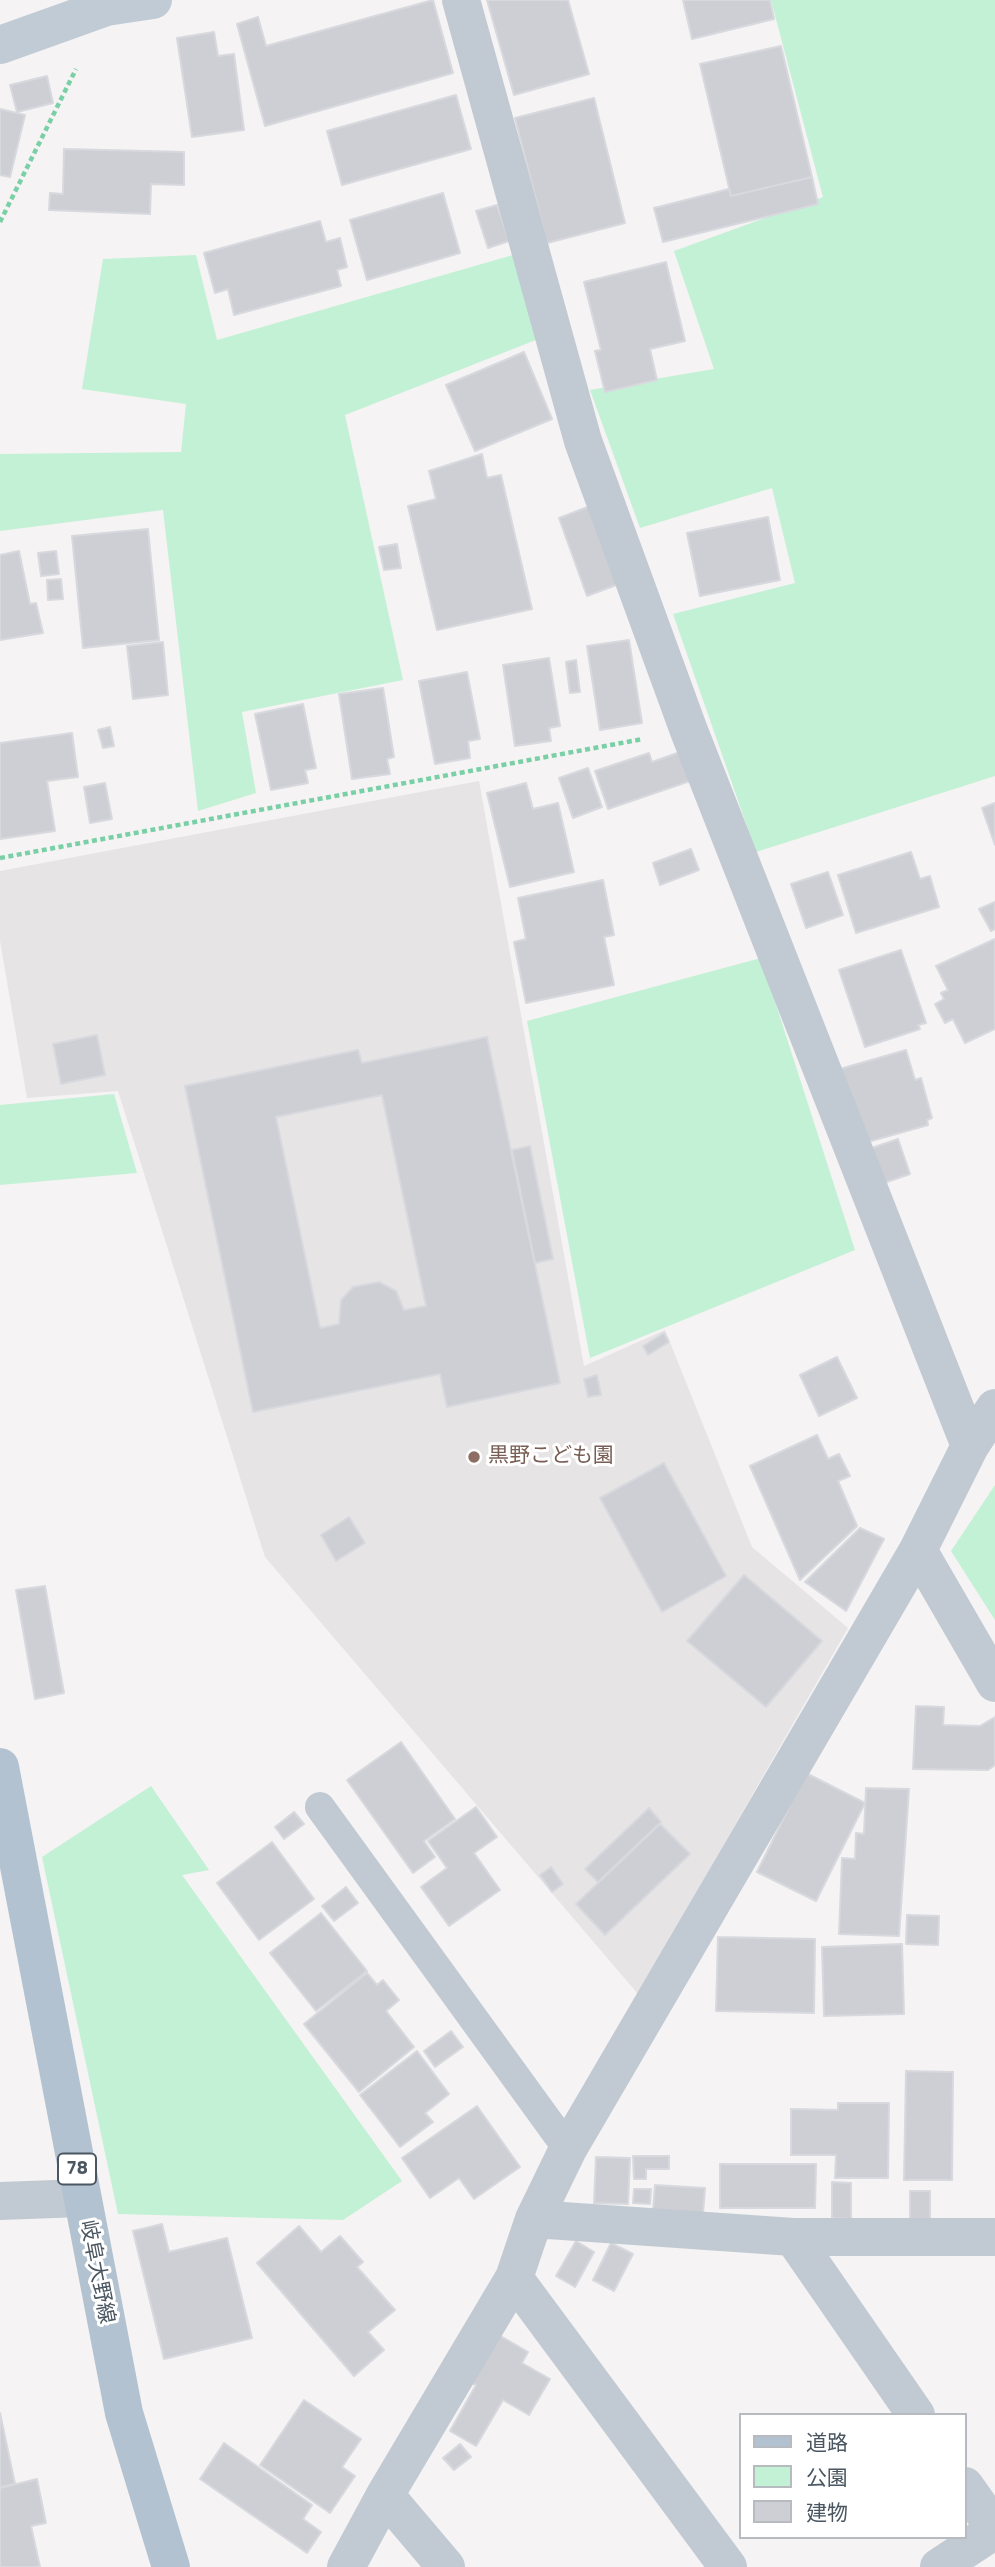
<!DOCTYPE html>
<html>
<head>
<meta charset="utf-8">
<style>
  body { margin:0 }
  #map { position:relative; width:995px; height:2567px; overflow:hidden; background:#f5f3f3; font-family:"Titillium Web","Noto Sans JP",sans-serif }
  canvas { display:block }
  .legend { position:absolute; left:739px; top:2413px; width:228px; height:126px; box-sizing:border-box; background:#fff; border:2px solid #b7bbc0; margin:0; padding:9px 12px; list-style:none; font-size:21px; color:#4a5661 }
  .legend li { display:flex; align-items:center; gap:14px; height:35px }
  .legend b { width:35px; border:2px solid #b7bbc0 }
</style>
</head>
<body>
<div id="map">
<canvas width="995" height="2567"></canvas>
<ul class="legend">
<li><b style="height:9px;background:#b3c2d1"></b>道路</li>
<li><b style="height:19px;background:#c3f1d5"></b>公園</li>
<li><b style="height:19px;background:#cdcfd5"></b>建物</li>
</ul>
</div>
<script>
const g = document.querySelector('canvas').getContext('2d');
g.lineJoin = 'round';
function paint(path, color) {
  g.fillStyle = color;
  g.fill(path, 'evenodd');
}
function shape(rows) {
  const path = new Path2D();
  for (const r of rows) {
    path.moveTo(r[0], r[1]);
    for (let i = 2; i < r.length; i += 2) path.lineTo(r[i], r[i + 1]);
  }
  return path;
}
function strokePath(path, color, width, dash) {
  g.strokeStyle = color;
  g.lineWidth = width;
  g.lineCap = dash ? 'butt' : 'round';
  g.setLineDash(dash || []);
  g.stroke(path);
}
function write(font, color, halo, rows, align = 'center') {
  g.font = font + ' "Titillium Web","Noto Sans JP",sans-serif';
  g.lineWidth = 6;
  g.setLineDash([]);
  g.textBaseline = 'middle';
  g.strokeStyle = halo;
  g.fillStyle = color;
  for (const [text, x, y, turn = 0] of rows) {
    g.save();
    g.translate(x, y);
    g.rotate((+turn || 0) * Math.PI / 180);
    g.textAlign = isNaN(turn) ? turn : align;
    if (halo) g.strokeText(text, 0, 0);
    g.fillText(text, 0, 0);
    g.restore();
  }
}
const education = shape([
  [479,781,584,1366,665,1330,752,1547,848,1628,638,1994,265,1557,118,1091,27,1098,0,941,0,871]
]);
const green = shape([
  [771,0,995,0,995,776,756,852,673,614,795,583,772,488,640,528,590,390,714,369,674,251,823,197],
  [520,253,546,336,345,415,403,680,242,712,256,793,198,811,163,510,0,531,0,454,181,452,186,404,82,389,103,259,196,255,217,340],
  [761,958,855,1250,590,1358,527,1021],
  [114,1094,137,1173,0,1185,0,1105],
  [995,1485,995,1620,951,1551],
  [151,1786,209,1870,182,1875,402,2181,343,2220,118,2214,42,1857]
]);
const building = shape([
  [433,0,453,73,265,126,237,24,258,17,266,46,433,0],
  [487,0,568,0,589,74,514,95,487,0],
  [683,0,770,0,774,19,692,39,683,0],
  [214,32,218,56,234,54,244,130,192,137,177,38,214,32],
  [781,46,812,177,731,196,700,64,781,46],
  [47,76,53,103,17,112,10,85,47,76],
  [456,95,471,149,342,185,327,131,456,95],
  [594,98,625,223,547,243,515,118,594,98],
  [0,109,25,115,10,177,0,175,0,109],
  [64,149,184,152,184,185,151,184,150,214,49,210,50,193,63,194,64,149],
  [812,177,818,204,663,242,654,208,729,189,731,196,812,177],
  [443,193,460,253,367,280,350,220,443,193],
  [497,205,509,241,488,248,476,211,497,205],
  [320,221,326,242,340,238,347,267,337,270,341,286,234,315,228,289,215,293,204,253,320,221],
  [666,262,685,341,650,349,657,380,605,392,595,351,601,350,584,282,666,262],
  [524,352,552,419,475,451,446,385,524,352],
  [482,454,487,478,501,475,532,609,437,630,408,506,436,499,429,471,482,454],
  [598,503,627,581,587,596,559,518,598,503],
  [768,517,780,580,700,596,687,533,768,517],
  [148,529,159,640,83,648,72,536,148,529],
  [397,544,401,568,384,570,379,547,397,544],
  [19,551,30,604,36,603,43,633,0,640,0,555,19,551],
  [56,551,59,574,41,576,38,553,56,551],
  [61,579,63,599,48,600,47,580,61,579],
  [629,640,642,723,600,730,587,646,629,640],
  [163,642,168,695,133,699,127,646,163,642],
  [549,658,560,726,549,728,551,741,515,746,503,665,549,658],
  [576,660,580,692,570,693,566,662,576,660],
  [467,672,480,739,468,741,470,758,435,764,419,681,467,672],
  [383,688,394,757,387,759,390,774,352,779,339,694,383,688],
  [303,704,316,768,305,770,308,783,271,790,255,714,303,704],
  [110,727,114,746,103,748,98,730,110,727],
  [72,733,78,777,47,781,55,831,0,839,0,743,72,733],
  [680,752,690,781,608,809,595,771,649,753,652,762,680,752],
  [588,768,602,807,573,818,559,778,588,768],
  [105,783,112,819,90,823,84,787,105,783],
  [526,783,533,809,558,803,574,872,510,887,487,793,526,783],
  [995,803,995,845,982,808,995,803],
  [691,849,699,870,660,885,653,863,691,849],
  [911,852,920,879,930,876,939,907,856,933,838,875,911,852],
  [828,872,843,915,806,928,791,884,828,872],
  [603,880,614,935,604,937,614,985,526,1003,514,942,526,939,518,898,603,880],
  [995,902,995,929,991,931,979,909,995,902],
  [995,939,995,1029,965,1043,953,1019,945,1023,935,1004,944,999,941,993,948,990,936,966,995,939],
  [901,950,926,1023,918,1025,920,1029,865,1047,839,970,901,950],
  [97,1035,105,1075,61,1084,53,1044,97,1035],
  [487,1037,560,1383,447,1407,440,1374,253,1412,185,1086,358,1050,362,1063,487,1037],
  [382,1095,426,1306,404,1310,396,1291,379,1282,353,1287,341,1300,339,1324,320,1328,276,1117,382,1095],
  [906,1050,915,1080,921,1078,932,1118,927,1120,928,1125,864,1143,833,1071,906,1050],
  [898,1139,910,1174,878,1185,866,1150,898,1139],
  [530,1146,553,1259,535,1263,512,1150,530,1146],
  [664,1333,669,1342,648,1355,643,1346,664,1333],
  [837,1357,857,1398,819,1416,800,1375,837,1357],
  [597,1375,601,1395,588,1397,584,1379,597,1375],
  [817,1435,828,1459,839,1454,850,1476,838,1481,857,1526,800,1580,750,1466,817,1435],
  [664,1463,726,1576,662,1612,600,1498,664,1463],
  [349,1517,365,1543,336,1561,321,1535,349,1517],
  [860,1528,884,1539,846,1611,805,1582,860,1528],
  [744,1575,822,1641,766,1707,687,1641,744,1575],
  [45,1586,64,1693,35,1699,16,1590,45,1586],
  [916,1706,944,1707,943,1725,980,1726,995,1717,995,1765,988,1770,913,1769,916,1706],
  [401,1742,455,1819,424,1841,435,1857,413,1873,347,1780,401,1742],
  [806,1773,865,1803,816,1901,757,1872,806,1773],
  [866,1788,909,1789,899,1936,839,1934,842,1858,855,1859,856,1833,864,1834,866,1788],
  [476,1807,497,1837,474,1853,500,1890,449,1926,421,1887,447,1868,428,1841,476,1807],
  [649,1808,661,1822,598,1882,585,1869,649,1808],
  [294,1812,304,1824,284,1839,275,1827,294,1812],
  [660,1824,690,1854,605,1935,576,1904,660,1824],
  [272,1842,314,1899,259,1940,217,1883,272,1842],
  [551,1867,563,1884,552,1892,540,1875,551,1867],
  [346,1887,358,1903,334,1921,322,1906,346,1887],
  [321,1913,367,1971,316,2011,270,1953,321,1913],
  [907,1915,939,1916,938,1945,906,1944,907,1915],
  [718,1937,815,1939,814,2013,716,2011,718,1937],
  [902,1944,904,2014,824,2016,822,1947,902,1944],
  [367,1973,377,1985,383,1980,399,2000,386,2011,414,2047,359,2092,304,2024,367,1973],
  [451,2031,463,2047,435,2067,424,2051,451,2031],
  [417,2051,449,2094,425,2113,433,2122,400,2147,360,2095,417,2051],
  [906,2071,953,2072,952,2180,904,2180,906,2071],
  [838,2103,889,2103,888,2178,835,2178,836,2155,791,2155,791,2109,838,2110,838,2103],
  [477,2106,520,2167,474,2199,459,2178,430,2198,402,2158,477,2106],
  [633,2156,669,2156,669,2169,646,2169,646,2179,634,2179,633,2156],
  [596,2157,630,2158,628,2204,594,2203,596,2157],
  [720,2164,816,2164,815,2208,720,2208,720,2164],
  [832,2182,851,2183,851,2219,832,2218,832,2182],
  [655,2185,705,2188,703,2214,653,2211,655,2185],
  [634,2189,651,2189,650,2204,633,2203,634,2189],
  [910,2191,930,2191,930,2220,910,2220,910,2191],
  [162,2224,169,2252,227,2238,252,2338,164,2359,133,2231,162,2224],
  [299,2226,321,2252,340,2236,363,2262,357,2267,395,2310,368,2332,384,2350,354,2376,257,2263,299,2226],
  [576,2241,594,2252,575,2287,556,2276,576,2241],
  [611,2243,633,2254,614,2291,593,2280,611,2243],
  [499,2335,528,2352,522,2363,550,2379,529,2415,503,2400,476,2446,450,2431,476,2385,471,2383,499,2335],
  [304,2400,361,2439,342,2467,355,2476,330,2513,260,2465,304,2400],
  [0,2413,15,2484,0,2487,0,2413],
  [224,2443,312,2505,303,2519,321,2532,307,2553,200,2479,224,2443],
  [460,2444,471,2457,454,2470,443,2458,460,2444],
  [37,2479,46,2523,31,2526,40,2567,0,2567,0,2488,37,2479]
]);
const path = shape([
  [0,222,76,69],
  [0,858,643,739]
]);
const lane = shape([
  [320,1807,568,2149]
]);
const street = shape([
  [461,0,583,441,689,731,970,1446],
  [918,1550,995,1683],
  [0,2201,82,2198],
  [534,2219,793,2237,995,2237],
  [793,2237,916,2415],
  [514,2278,728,2567],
  [965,2486,995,2529],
  [385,2495,446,2567],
  [346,2567,385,2495,514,2278,534,2219,568,2149,918,1550,970,1446,995,1408],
  [939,2567,995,2530]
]);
const secondary = shape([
  [0,45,106,7,153,0]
]);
const primary = shape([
  [0,1767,124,2413,171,2567]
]);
const markers = [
  [474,1457,7,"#8d6e63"]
];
const shields = [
  [77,2169,38]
];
const shieldNames = [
  ["78",77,2169]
];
const educationNames = [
  ["黒野こども園",488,1457]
];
const streetNames = [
  ["岐阜大野線",96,2272,79]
];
paint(education, '#e6e4e5');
paint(green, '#c3f1d5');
paint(building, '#cdcfd5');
strokePath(building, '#d7d9de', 2);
strokePath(path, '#7ad0a6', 4.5, [5, 3.5]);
strokePath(lane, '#c1cad2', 30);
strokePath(street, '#c1cad2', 38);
strokePath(secondary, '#c1cbd6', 38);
strokePath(primary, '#b3c2d1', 38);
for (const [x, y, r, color] of markers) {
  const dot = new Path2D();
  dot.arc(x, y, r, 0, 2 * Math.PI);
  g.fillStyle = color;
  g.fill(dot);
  strokePath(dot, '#fff', 2.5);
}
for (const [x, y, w] of shields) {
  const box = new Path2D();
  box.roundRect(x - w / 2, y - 15.5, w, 31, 5);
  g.fillStyle = '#fff';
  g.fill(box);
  strokePath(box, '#4a5661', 2);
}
write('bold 19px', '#4a5661', null, shieldNames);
write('21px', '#785e54', '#fff', educationNames, 'left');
write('21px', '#4a5661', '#fff', streetNames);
</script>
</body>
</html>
